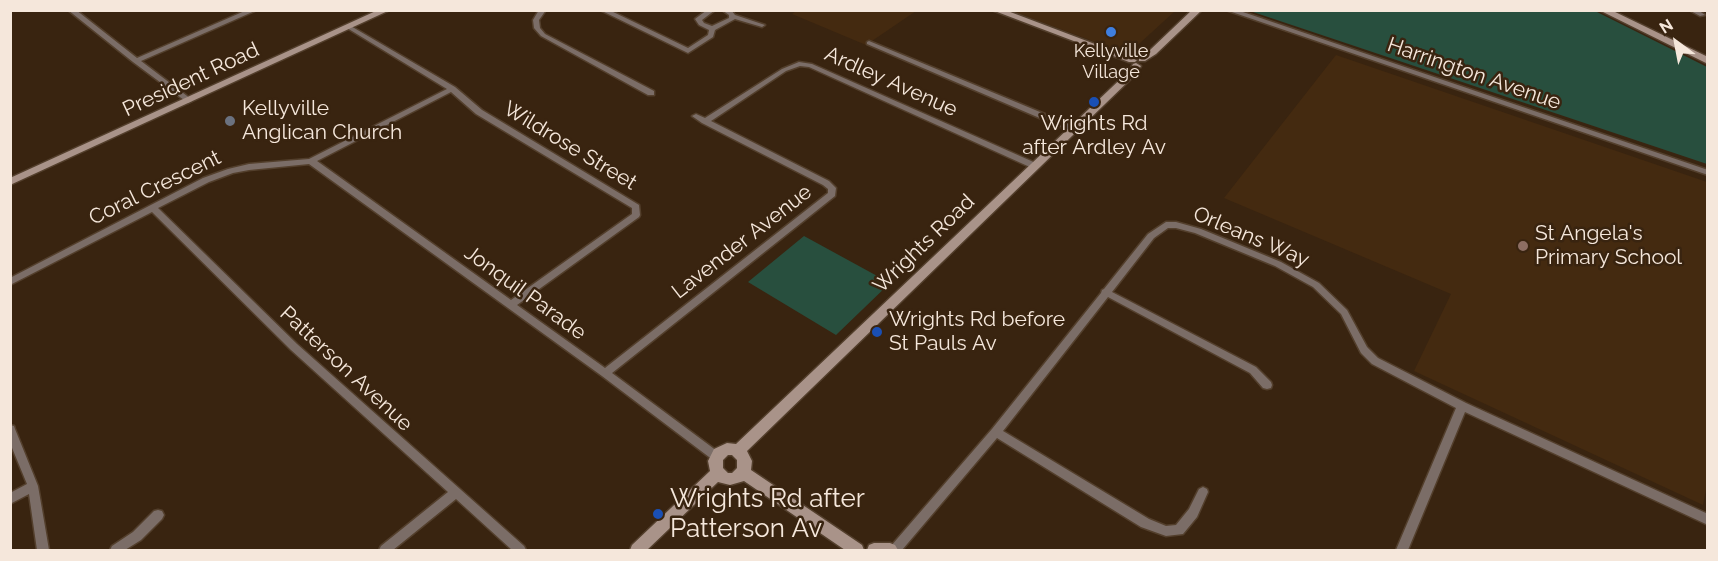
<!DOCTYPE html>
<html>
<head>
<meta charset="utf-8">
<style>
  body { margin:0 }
  #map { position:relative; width:1718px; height:561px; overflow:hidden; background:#392410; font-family:Raleway,sans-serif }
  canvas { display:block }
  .frame { position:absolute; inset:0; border:12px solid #f5e7db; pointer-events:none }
  .north { position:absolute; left:1646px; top:12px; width:60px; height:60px; -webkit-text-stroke:4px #392410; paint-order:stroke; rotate:328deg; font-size:16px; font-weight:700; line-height:24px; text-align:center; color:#f5e7db }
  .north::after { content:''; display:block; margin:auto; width:21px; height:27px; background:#f5e7db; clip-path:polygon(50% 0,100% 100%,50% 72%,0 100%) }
</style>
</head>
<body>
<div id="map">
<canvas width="1718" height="561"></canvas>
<div class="frame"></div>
<div class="north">N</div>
</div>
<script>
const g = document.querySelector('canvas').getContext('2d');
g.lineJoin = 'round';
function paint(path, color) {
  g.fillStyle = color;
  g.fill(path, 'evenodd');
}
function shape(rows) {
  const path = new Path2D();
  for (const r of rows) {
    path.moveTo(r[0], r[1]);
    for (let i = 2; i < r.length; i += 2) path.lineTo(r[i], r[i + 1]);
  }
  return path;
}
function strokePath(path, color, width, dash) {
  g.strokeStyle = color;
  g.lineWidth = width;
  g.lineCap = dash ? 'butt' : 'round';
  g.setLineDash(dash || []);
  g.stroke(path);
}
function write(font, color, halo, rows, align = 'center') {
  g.font = font + ' Raleway,sans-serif';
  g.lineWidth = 5;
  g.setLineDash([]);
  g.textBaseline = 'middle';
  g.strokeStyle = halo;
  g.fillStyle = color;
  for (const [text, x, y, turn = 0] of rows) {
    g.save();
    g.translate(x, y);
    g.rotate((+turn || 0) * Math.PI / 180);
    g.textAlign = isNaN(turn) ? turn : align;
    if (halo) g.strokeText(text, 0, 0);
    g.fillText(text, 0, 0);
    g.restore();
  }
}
const built = shape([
  [797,10,916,11,866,45,792,14],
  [1011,11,1175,11,1128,54],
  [1336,55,1707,182,1708,479,1703,505,1414,371,1451,294,1224,198]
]);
const green = shape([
  [1250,11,1595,11,1707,67,1707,164],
  [804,236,890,283,836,335,748,282]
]);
const street = shape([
  [68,10,76,10,137,58,247,10,257,10,141,61,191,99,192,101,188,103,133,62,68,10],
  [539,10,546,10,539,20,540,28,545,34,654,91,654,95,648,95,541,36,534,28,533,20,539,10],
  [600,10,609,10,688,48,708,35,709,30,699,25,695,19,707,10,715,10,702,20,704,23,712,26,729,18,729,15,722,10,731,10,735,15,765,25,762,27,735,19,715,30,713,37,688,53,600,10],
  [1226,10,1237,10,1708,170,1708,175,1226,10],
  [1689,10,1698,10,1705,15,1700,16,1689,10],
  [349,25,455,87,482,110,639,205,640,215,639,217,517,305,605,368,828,193,828,189,823,185,702,123,692,116,696,114,705,118,782,69,799,62,812,64,1038,164,1039,166,1035,169,1032,168,809,67,800,66,786,71,711,121,829,181,836,188,835,196,612,373,721,454,722,457,721,460,717,462,713,460,602,376,309,164,249,170,233,173,209,182,158,208,297,344,524,546,526,550,512,550,456,499,393,550,379,550,381,546,448,492,291,350,152,212,10,285,10,278,203,178,228,169,249,164,309,159,447,89,347,28,346,27,349,25],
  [451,92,476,114,632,208,632,214,511,300,317,161,451,92],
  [869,41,1076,127,1077,129,1073,131,1070,131,867,44,867,42,869,41],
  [1166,222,1176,222,1201,229,1281,262,1319,283,1347,310,1367,347,1378,358,1466,403,1708,514,1708,525,1465,412,1408,550,1396,550,1456,408,1372,364,1361,353,1341,314,1313,287,1275,266,1195,233,1176,228,1168,228,1154,238,1112,292,1256,367,1271,382,1272,385,1271,388,1267,389,1263,388,1250,373,1108,297,1003,431,1149,519,1166,526,1176,525,1189,509,1199,489,1203,487,1207,489,1208,492,1197,517,1183,534,1166,536,1141,527,997,438,902,550,889,550,891,546,992,429,1101,293,1102,290,1104,289,1148,234,1166,222],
  [10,425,14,426,15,429,38,486,49,550,37,550,29,494,10,504,10,493,27,484,10,443,10,425],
  [158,510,162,511,164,515,162,519,141,540,125,550,110,550,112,546,133,532,154,511,158,510]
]);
const secondary = shape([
  [378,10,390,10,10,185,10,178,378,10],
  [992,10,1005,10,1137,60,1135,62,1129,62,992,10],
  [1192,10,1202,10,1156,54,1145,61,1139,61,1139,57,1150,50,1192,10],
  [1599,10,1611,10,1708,57,1708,64,1599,10],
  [1136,63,1141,66,1137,73,747,451,752,461,751,470,862,545,864,550,845,550,744,481,730,485,718,482,647,550,630,550,632,545,710,471,708,461,714,449,727,443,736,444,1130,70,1133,64,1136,63],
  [728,455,732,455,737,460,737,468,732,473,728,473,723,468,723,460,728,455],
  [874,543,890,543,895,545,898,550,867,550,869,545,874,543]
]);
const markers = [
  [1111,32,6,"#3f7fe0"],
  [1094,102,6,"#1a4fb4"],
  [230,121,6,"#6b7280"],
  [1523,246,6,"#8d6e63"],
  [877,332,6,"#1a4fb4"],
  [658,514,6,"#1a4fb4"]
];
const farPoinames = [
  ["Kellyville",1111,52],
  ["Village",1111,73]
];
const streetNames = [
  ["Harrington Avenue",1474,74,19],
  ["President Road",191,80,-25],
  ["Ardley Avenue",891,82,24],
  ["Wildrose Street",570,146,31],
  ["Coral Crescent",155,188,-26],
  ["Orleans Way",1251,237,23],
  ["Lavender Avenue",742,242,-38],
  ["Wrights Road",924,244,-44],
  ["Jonquil Parade",525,293,36],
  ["Patterson Avenue",346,369,43]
];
const poiNames = [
  ["Kellyville",242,109],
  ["Anglican Church",242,133],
  ["Wrights Rd",1094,124,"center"],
  ["after Ardley Av",1094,148,"center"],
  ["St Angela's",1535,234],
  ["Primary School",1535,258],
  ["Wrights Rd before",889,320],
  ["St Pauls Av",889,344]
];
const nearPoinames = [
  ["Wrights Rd after",670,499],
  ["Patterson Av",670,529]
];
paint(built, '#442a10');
paint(green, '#284f3e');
strokePath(street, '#533f2c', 3);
strokePath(secondary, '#533f2c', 3);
paint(street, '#7b6d67');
paint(secondary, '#a99389');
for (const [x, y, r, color] of markers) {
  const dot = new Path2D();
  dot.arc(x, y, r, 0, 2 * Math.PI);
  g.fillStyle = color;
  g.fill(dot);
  strokePath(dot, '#392410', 2);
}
write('18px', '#f5e7db', '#392410', farPoinames);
write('21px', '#f5e7db', '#392410', streetNames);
write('21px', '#f5e7db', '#392410', poiNames, 'left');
write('26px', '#f5e7db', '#392410', nearPoinames, 'left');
</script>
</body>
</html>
